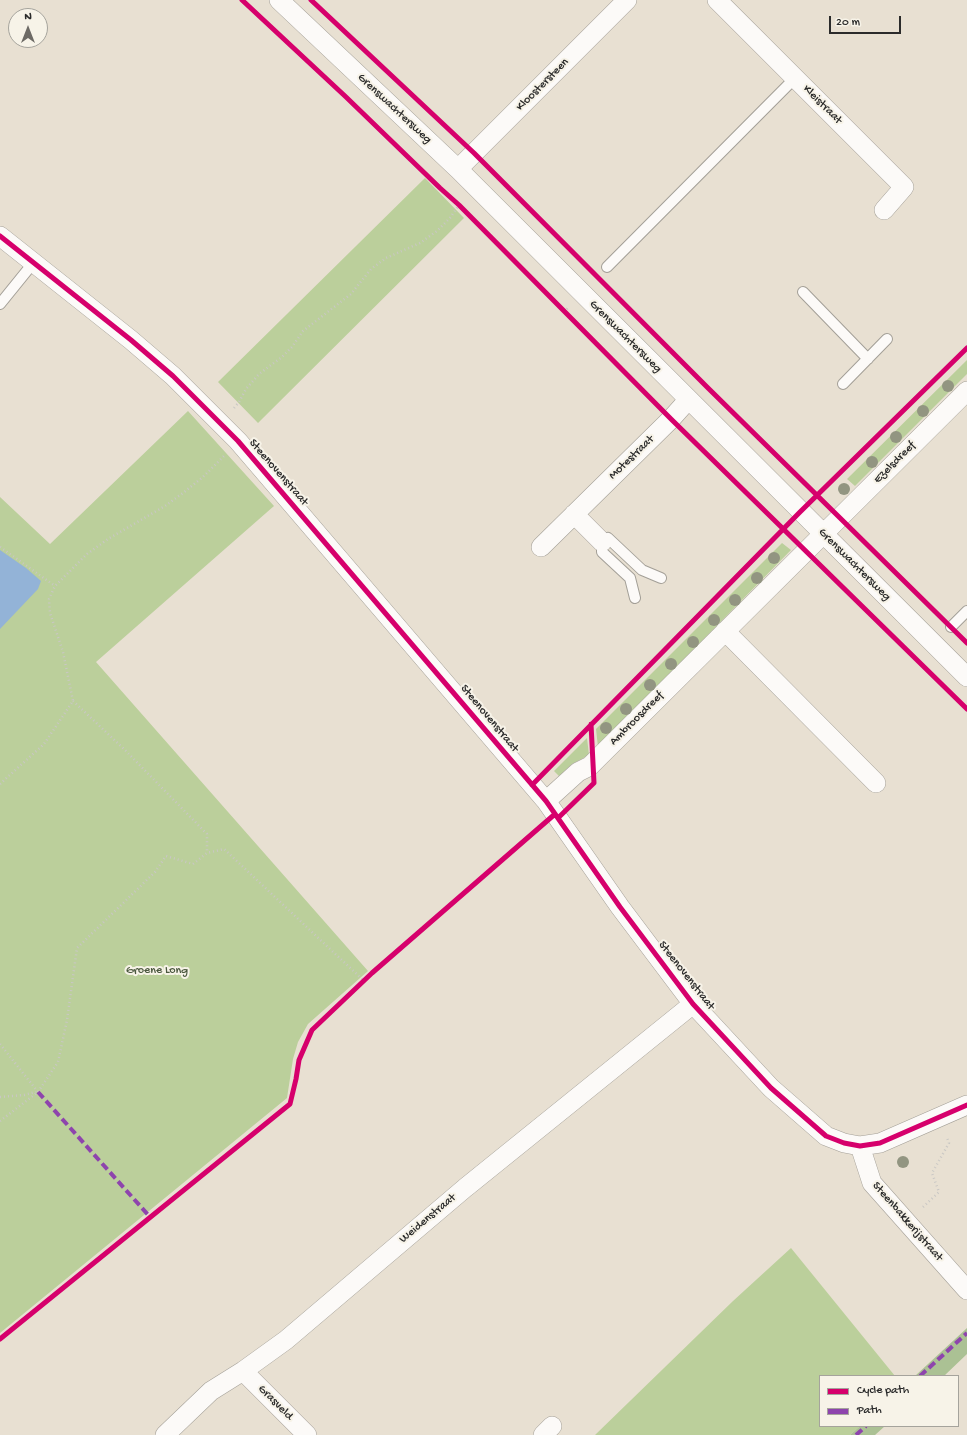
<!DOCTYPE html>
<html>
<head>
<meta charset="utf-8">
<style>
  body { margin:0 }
  #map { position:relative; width:967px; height:1435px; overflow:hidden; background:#e8e0d2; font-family:"Gochi Hand",sans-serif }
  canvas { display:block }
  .legend { position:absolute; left:819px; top:1375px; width:140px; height:52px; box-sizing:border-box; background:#f7f3e8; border:1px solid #a5a39c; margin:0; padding:5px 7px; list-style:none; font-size:12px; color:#2b2b2b }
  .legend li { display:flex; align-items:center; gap:8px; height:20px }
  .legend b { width:20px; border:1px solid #a5a39c }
  .north { position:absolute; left:8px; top:8px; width:40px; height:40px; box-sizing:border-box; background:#f7f3e8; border:1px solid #a5a39c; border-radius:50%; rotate:0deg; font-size:11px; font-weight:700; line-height:16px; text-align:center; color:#2b2b2b }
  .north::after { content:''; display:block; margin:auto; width:14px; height:18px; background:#6d6a65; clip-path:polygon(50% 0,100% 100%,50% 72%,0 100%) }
  .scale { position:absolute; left:829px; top:16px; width:72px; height:18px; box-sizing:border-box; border:2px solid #2b2b2b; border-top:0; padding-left:5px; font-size:12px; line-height:14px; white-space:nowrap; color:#2b2b2b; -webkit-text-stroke:3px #f7f3e8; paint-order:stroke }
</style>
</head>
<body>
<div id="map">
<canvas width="967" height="1435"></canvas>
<ul class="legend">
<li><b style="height:5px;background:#d6006c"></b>Cycle path</li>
<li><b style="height:5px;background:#8e44ad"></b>Path</li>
</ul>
<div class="north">N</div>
<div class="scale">20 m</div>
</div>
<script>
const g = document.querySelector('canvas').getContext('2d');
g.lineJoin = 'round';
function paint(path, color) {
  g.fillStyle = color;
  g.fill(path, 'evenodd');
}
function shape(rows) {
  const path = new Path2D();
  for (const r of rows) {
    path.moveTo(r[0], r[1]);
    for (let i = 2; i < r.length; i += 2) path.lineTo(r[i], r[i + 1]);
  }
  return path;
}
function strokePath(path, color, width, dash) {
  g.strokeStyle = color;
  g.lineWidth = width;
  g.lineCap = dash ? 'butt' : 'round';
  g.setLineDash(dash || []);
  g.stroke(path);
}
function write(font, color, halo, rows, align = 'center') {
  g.font = font + ' "Gochi Hand",sans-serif';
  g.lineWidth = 4;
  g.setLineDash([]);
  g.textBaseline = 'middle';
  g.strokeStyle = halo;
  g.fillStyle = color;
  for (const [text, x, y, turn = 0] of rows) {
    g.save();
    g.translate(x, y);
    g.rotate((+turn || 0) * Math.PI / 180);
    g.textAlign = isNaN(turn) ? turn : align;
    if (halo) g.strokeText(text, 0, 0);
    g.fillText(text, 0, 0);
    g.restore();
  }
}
const green = shape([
  [425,178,464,218,258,423,218,382],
  [967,360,967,374,855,486,847,479],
  [188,411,274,506,96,662,368,971,308,1024,298,1042,293,1059,287,1098,0,1333,0,497,50,544],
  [782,543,791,550,598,747,596,729],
  [587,738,589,755,572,764,559,776,554,771],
  [791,1248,895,1376,820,1376,820,1426,860,1426,850,1435,595,1435,733,1301]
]);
const forest = shape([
  [967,1328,967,1354,944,1376,915,1376],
  [860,1426,885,1426,875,1435,850,1435]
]);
const water = shape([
  [0,550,26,568,41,581,38,589,0,629]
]);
const path = shape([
  [564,312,568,308],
  [234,408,239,402,246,389,259,374,271,365,282,357,292,347,303,331,351,294,371,269,386,258,420,243,437,231,450,218,459,205],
  [0,547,55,586],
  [73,701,123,748,207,834,207,853],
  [0,784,44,744,73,701,63,652,50,613,49,599,55,586,87,554,108,539,165,506,183,493,203,477,224,456],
  [0,1044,38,1092],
  [0,1097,24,1095,36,1092],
  [0,1121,38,1092,58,1062,67,1020,77,948,155,872,166,856,193,864,207,853,224,849,364,981],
  [923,1207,939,1192,932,1173,949,1143,947,1138]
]);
const lane = shape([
  [607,267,795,78],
  [803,292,868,359],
  [0,304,34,262],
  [843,384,887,339],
  [635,598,630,578,602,552,602,542,608,538,642,570,661,578],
  [951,627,967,611]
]);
const street = shape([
  [279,0,458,169,967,677],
  [717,0,904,187,884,210],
  [458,169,627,0],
  [0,236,131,340,173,376,238,441,546,801,620,907,693,1004,771,1088,826,1136,844,1143,860,1146,880,1143,967,1105],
  [574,514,602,542],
  [541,547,671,419,688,400],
  [725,631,876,783],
  [546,801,578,772,590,766,967,391],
  [860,1146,872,1183,967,1290],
  [243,1371,307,1435],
  [165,1435,211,1391,243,1371,286,1340,465,1188,693,1004],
  [543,1435,552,1426]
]);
const quiet = shape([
  [38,1092,150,1217],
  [920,1376,967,1333],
  [856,1435,866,1426]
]);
const cycleway = shape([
  [242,0,346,97,440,188,459,205,671,419,967,709],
  [311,0,474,153,707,387,967,643],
  [0,236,131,340,173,376,238,441,546,801,620,907,693,1004,771,1088,826,1136,844,1143,860,1146,880,1143,967,1105],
  [532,785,800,512,967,348],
  [558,818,594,783,591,724],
  [0,1339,290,1104,296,1079,299,1060,312,1030,372,973,555,814]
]);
const trees = [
  [948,386],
  [923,411],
  [896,437],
  [872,462],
  [844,489],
  [774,558],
  [757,578],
  [735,600],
  [714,620],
  [693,642],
  [671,664],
  [650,685],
  [626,709],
  [606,728],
  [903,1162]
];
const streetNames = [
  ["Kloostersteen",543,85,-45],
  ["Kleistraat",822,105,45],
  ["Grenswachtersweg",394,109,43],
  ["Grenswachtersweg",625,337,45],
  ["Motestraat",632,458,-44],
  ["Ezelsdreef",895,463,-45],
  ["Steenovenstraat",278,473,49],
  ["Grenswachtersweg",854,565,45],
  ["Steenovenstraat",489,719,50],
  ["Ambroosdreef",637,719,-45],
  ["Steenovenstraat",686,976,52],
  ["Weidenstraat",428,1219,-40],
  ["Steenbakkerijstraat",907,1222,49],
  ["Grasveld",275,1403,45]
];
const parkNames = [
  ["Groene Long",157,971]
];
paint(green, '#bbcf9b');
paint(forest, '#abc194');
paint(water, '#93b3d7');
strokePath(lane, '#a39f97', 12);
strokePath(street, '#a39f97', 20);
strokePath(path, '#c9c7c4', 2.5, [1, 3]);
strokePath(lane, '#fcfaf8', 10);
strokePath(street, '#fcfaf8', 19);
strokePath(quiet, '#8e44ad', 4, [8, 4]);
strokePath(cycleway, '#d6006c', 5);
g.fillStyle = '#929581';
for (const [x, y] of trees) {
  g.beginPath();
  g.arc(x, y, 6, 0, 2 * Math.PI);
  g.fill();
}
write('12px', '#2b2b2b', '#f7f3e8', streetNames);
write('12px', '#4b583f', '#f7f3e8', parkNames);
</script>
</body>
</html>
